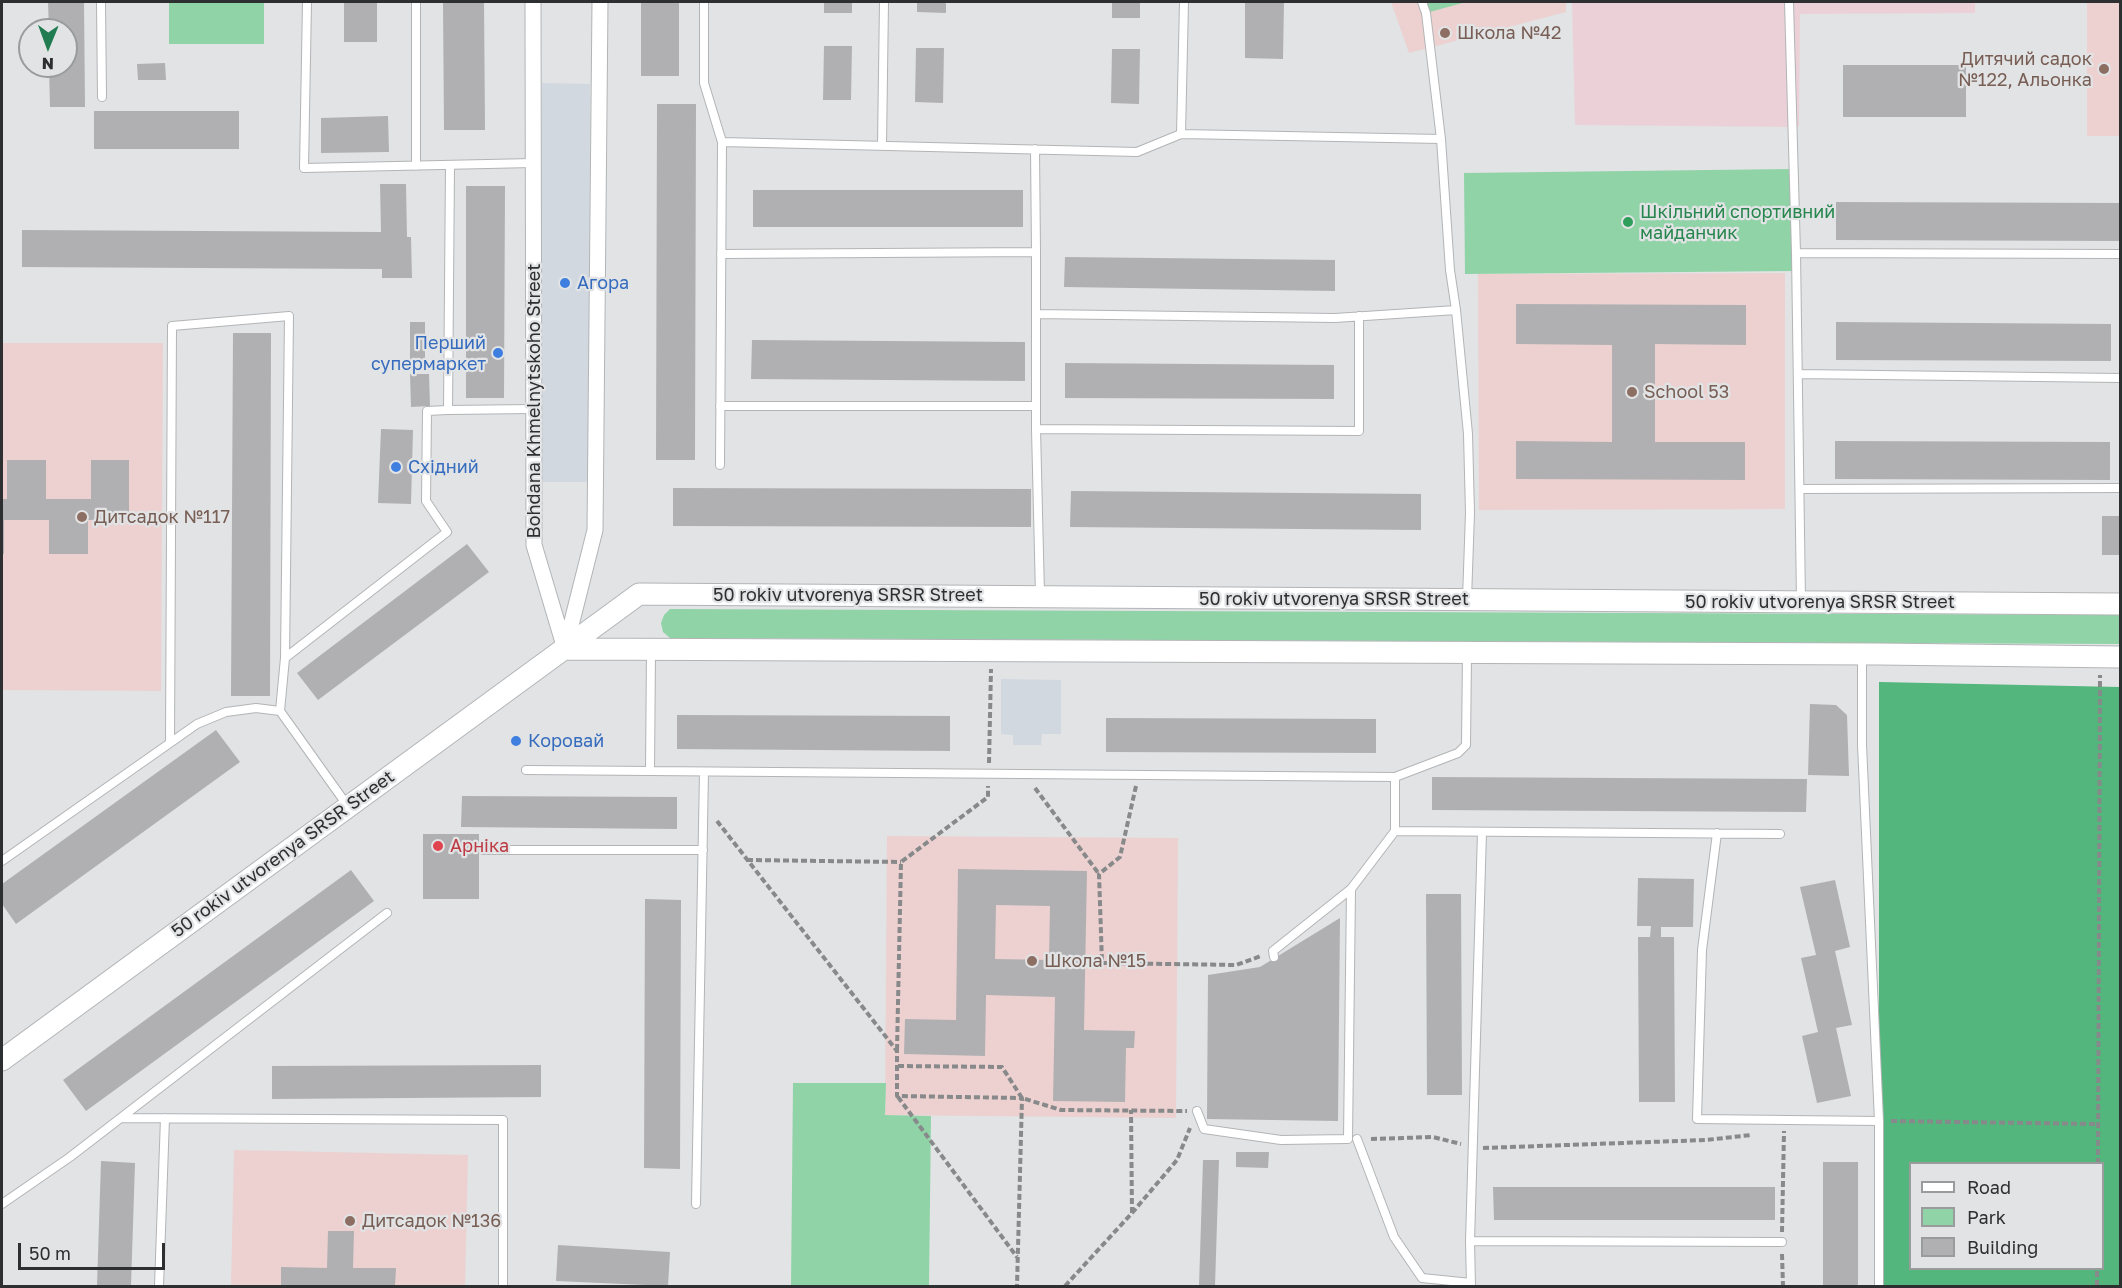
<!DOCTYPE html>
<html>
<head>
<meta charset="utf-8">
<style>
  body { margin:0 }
  #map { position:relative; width:2122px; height:1288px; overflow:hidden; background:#e1e3e5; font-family:"Golos Text",sans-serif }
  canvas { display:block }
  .frame { position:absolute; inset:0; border:3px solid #2e2f30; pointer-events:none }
  .legend { position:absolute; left:1909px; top:1162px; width:195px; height:108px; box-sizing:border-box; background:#e1e3e5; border:2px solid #999b9d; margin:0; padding:8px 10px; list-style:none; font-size:18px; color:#2e2f30 }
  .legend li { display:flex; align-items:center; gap:12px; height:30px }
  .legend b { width:30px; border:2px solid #999b9d }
  .north { position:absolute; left:18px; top:18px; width:60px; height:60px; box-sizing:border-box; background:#e1e3e5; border:2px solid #999b9d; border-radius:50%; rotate:181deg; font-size:16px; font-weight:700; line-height:24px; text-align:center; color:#2e2f30 }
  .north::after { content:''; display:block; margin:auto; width:21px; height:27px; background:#217c52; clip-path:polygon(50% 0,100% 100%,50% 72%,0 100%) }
  .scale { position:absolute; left:18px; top:1243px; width:147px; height:27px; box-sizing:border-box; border:3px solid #2e2f30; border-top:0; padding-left:8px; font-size:18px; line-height:21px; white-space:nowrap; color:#2e2f30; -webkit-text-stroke:4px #e1e3e5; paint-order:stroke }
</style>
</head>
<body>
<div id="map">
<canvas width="2122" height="1288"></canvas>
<div class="frame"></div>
<ul class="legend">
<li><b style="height:8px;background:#fff"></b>Road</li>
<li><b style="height:16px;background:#90d3a7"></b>Park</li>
<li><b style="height:16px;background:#b0b0b2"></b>Building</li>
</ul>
<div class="north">N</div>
<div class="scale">50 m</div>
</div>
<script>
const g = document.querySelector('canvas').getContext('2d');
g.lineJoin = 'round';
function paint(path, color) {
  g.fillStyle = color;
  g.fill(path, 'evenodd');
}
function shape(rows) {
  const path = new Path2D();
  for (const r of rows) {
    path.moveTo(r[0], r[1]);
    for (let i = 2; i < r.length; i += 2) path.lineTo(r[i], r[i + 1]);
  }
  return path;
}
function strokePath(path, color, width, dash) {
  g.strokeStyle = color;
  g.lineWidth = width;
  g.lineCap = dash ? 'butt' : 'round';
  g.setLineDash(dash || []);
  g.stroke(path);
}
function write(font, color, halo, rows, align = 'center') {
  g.font = font + ' "Golos Text",sans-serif';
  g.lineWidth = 4.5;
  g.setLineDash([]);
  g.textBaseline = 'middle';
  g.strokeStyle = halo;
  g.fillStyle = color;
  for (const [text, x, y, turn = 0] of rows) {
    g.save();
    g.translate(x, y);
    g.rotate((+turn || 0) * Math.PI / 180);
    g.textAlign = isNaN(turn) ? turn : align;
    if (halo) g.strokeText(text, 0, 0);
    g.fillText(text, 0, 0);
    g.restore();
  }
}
const built = shape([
  [542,83,590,84,589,482,541,482],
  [1001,679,1061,680,1061,734,1042,734,1041,745,1013,745,1013,735,1001,734]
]);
const industrial = shape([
  [1572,2,1975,2,1975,13,1800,14,1799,126,1794,127,1575,125]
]);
const education = shape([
  [1391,2,1566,2,1566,12,1409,53],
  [2087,2,2120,2,2120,136,2087,136],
  [1785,273,1785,509,1479,510,1478,274],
  [2,343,163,343,161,691,2,690],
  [887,836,1178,838,1176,1118,885,1115],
  [234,1150,468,1155,465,1286,231,1286]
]);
const green = shape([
  [169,2,264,2,264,44,169,44],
  [1422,2,1466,2,1426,13],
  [1792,169,1793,271,1465,274,1464,173],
  [670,609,2120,615,2120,644,670,638,663,632,661,623,664,615],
  [793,1083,886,1083,885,1115,931,1116,929,1286,791,1286]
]);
const forest = shape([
  [1879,682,2120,687,2120,1286,1879,1286],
  [1910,1164,2102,1164,2102,1268,1910,1268]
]);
const building = shape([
  [48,2,84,2,85,107,50,107,49,66,66,66,66,30,49,30],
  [344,2,377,2,377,42,344,42],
  [443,2,484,2,485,130,444,130],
  [641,2,679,2,679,76,641,76],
  [824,2,852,2,852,13,824,13],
  [917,2,946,2,946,13,917,12],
  [1112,2,1140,2,1140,18,1112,18],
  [1245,2,1284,2,1283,59,1245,58],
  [824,46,852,46,851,100,823,100],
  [916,48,944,48,943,103,915,102],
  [1112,49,1140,49,1139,104,1111,103],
  [165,63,166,80,138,80,137,64],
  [1843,65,1966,65,1966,117,1843,117],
  [657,104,696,104,695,460,656,460],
  [94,111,239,111,239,149,94,149],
  [388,116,389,152,321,153,321,118],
  [380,184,406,184,407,237,411,237,412,278,382,278,382,269,22,267,22,230,381,232],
  [466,186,505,186,504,398,466,398],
  [753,190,1023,190,1023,227,753,227],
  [1836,202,2120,203,2120,241,1836,240],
  [1065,257,1335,260,1335,291,1064,287],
  [1516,304,1746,305,1746,345,1655,344,1655,442,1745,442,1745,480,1516,479,1516,441,1612,442,1612,345,1516,344],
  [410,322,425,322,425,363,410,363],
  [1836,322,2111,324,2111,361,1836,360],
  [233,333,271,333,270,696,231,696],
  [752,340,1025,342,1025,381,751,379],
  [1065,363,1334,365,1334,399,1065,398],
  [410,374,429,374,430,406,411,407],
  [381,429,413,430,411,504,378,503],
  [1835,441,2110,442,2110,480,1835,479],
  [7,460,46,460,46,499,91,499,91,460,129,460,129,520,88,520,88,554,49,554,49,520,4,520,4,554,2,554,2,499,7,499],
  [673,488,1031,489,1031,527,673,526],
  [1071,491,1421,494,1421,530,1070,527],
  [2102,516,2120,516,2120,555,2102,555],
  [467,544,489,572,318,700,297,673],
  [1810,704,1836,705,1847,715,1849,776,1808,775],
  [677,715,950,716,950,751,677,749],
  [1106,718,1376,719,1376,753,1106,752],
  [216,730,240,762,16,924,2,904,2,884],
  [1432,777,1807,779,1806,812,1432,810],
  [462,796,677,797,677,829,461,827],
  [423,834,479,834,479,899,423,899],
  [958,869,1087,871,1084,1030,1135,1031,1134,1048,1126,1048,1125,1102,1053,1101,1055,997,986,995,985,1056,904,1054,905,1019,956,1020],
  [996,905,1050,906,1049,960,995,959],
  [351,870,374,901,86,1111,63,1080],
  [1638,878,1694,879,1693,927,1661,927,1661,937,1674,937,1675,1102,1639,1102,1638,937,1650,937,1651,926,1637,926],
  [1835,880,1850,947,1835,951,1852,1025,1836,1028,1851,1096,1817,1103,1802,1036,1818,1032,1801,958,1816,955,1800,887],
  [1426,894,1461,894,1462,1095,1427,1095],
  [645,899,681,900,680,1169,644,1168],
  [1340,918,1338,1121,1207,1119,1208,975,1260,967],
  [541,1065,541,1097,272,1099,272,1066],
  [1236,1152,1269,1152,1268,1168,1236,1167],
  [1203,1160,1219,1160,1215,1286,1199,1286],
  [101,1161,135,1163,131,1286,97,1286],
  [1823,1162,1858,1162,1858,1286,1823,1286],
  [1493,1187,1775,1187,1775,1220,1494,1220],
  [328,1231,354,1231,353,1268,396,1268,395,1286,281,1286,281,1267,327,1268],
  [558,1245,670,1252,668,1286,556,1281]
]);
const path = shape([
  [989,763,991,669],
  [1136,786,1120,857,1099,874,1102,963,1236,965,1261,956],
  [1035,788,1099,874],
  [717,821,897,1051,897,1096,1022,1098,1017,1286],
  [747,860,901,862],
  [897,1050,901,862,988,797,988,786],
  [898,1066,1002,1067,1022,1098,1061,1110,1187,1111],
  [898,1097,1017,1257],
  [1891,1121,2098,1124],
  [1371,1139,1433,1137,1461,1144],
  [1483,1148,1706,1140,1751,1135],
  [2098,1164,2100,675],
  [1132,1213,1177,1160,1190,1128],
  [1782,1232,1784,1131],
  [1782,1254,1783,1286],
  [1065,1286,1132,1213,1131,1110],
  [2097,1286,2097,1268]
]);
const lane = shape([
  [101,2,102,97],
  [307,2,304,168,533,163],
  [416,2,416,166],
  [704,2,704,83,722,142,1137,152,1181,134,1441,139,1450,270,1456,310,1468,434,1470,513,1467,599],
  [1422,2,1426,13,1441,139],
  [1789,2,1796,253,1801,601],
  [1181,134,1184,2],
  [882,145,884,2],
  [1035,149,1036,252],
  [450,165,448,410,534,409],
  [1796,253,2120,254],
  [721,254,1036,252,1036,429,1040,595],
  [1036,314,1335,318,1456,310],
  [1798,374,2120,378],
  [720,406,1036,406],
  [1036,429,1359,431,1359,316],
  [720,465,722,142],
  [1800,489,2120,488],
  [1862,655,1862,745,1879,1121,1879,1286],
  [280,711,285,658,447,532,426,501,427,411,448,410],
  [170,742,172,326,289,316,285,658],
  [526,770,650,771,651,651],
  [650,771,1395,777,1395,831,1780,834],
  [1395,777,1458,753,1466,745,1467,655],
  [1717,833,1702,950,1697,1119,1879,1121],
  [483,850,703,850],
  [2,861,197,724,226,712,256,708,280,711,347,805],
  [1274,957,1273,951,1351,889],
  [1197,1111,1204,1129,1281,1140,1348,1139,1351,889,1395,831],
  [121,1118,503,1120,503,1286],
  [1357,1139,1394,1237,1422,1278,1471,1283],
  [2,1204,70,1157,387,913],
  [696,1204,704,772],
  [1470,1241,1482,832],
  [159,1286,165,1118],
  [1471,1286,1470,1241,1782,1242]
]);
const street = shape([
  [533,2,534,545,565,649],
  [565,649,595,530,600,2]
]);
const secondary = shape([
  [565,649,1879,654,2120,657],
  [2,1060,639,594,2120,604]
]);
const markers = [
  [1445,33,6,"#8d6e63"],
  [2104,69,6,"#8d6e63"],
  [1628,222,6,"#2e9e5b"],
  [565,283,6,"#3f7fe0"],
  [498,353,6,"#3f7fe0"],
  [1632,392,6,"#8d6e63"],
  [396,467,6,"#3f7fe0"],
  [82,517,6,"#8d6e63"],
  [516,741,6,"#3f7fe0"],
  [438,846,6,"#e0444e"],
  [1032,961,6,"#8d6e63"],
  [350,1221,6,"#8d6e63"]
];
const educationNames = [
  ["Школа №42",1457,33],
  ["Дитячий садок",2092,59,"right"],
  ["№122, Альонка",2092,80,"right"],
  ["School 53",1644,392],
  ["Дитсадок №117",94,517],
  ["Школа №15",1044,961],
  ["Дитсадок №136",362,1221]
];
const leisureNames = [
  ["Шкільний спортивний",1640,212],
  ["майданчик",1640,233]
];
const shopNames = [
  ["Агора",577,283],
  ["Перший",486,343,"right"],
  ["супермаркет",486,364,"right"],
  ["Східний",408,467],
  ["Коровай",528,741]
];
const streetNames = [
  ["Bohdana Khmelnytskoho Street",534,401,-90],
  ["50 rokiv utvorenya SRSR Street",848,595],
  ["50 rokiv utvorenya SRSR Street",1334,599],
  ["50 rokiv utvorenya SRSR Street",1820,602],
  ["50 rokiv utvorenya SRSR Street",283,854,-36]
];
const healthNames = [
  ["Арніка",450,846]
];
paint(built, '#d1d8e0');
paint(industrial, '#ebd1d7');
paint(education, '#ecd1d0');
paint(green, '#90d3a7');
paint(forest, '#53b67c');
paint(building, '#b0b0b2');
strokePath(lane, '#b2b4b6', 10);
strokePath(street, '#b2b4b6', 17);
strokePath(secondary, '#b2b4b6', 23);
strokePath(path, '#87898a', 4, [6, 3]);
strokePath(lane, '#fff', 8);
strokePath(street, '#fff', 15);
strokePath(secondary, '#fff', 21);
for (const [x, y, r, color] of markers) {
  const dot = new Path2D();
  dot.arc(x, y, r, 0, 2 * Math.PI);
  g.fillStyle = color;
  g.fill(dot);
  strokePath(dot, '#e1e3e5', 2);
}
write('18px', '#785e54', '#e1e3e5', educationNames, 'left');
write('18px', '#27864d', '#e1e3e5', leisureNames, 'left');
write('18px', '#366cbe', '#e1e3e5', shopNames, 'left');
write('18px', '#2e2f30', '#e1e3e5', streetNames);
write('18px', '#be3a42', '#e1e3e5', healthNames, 'left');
</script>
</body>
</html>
